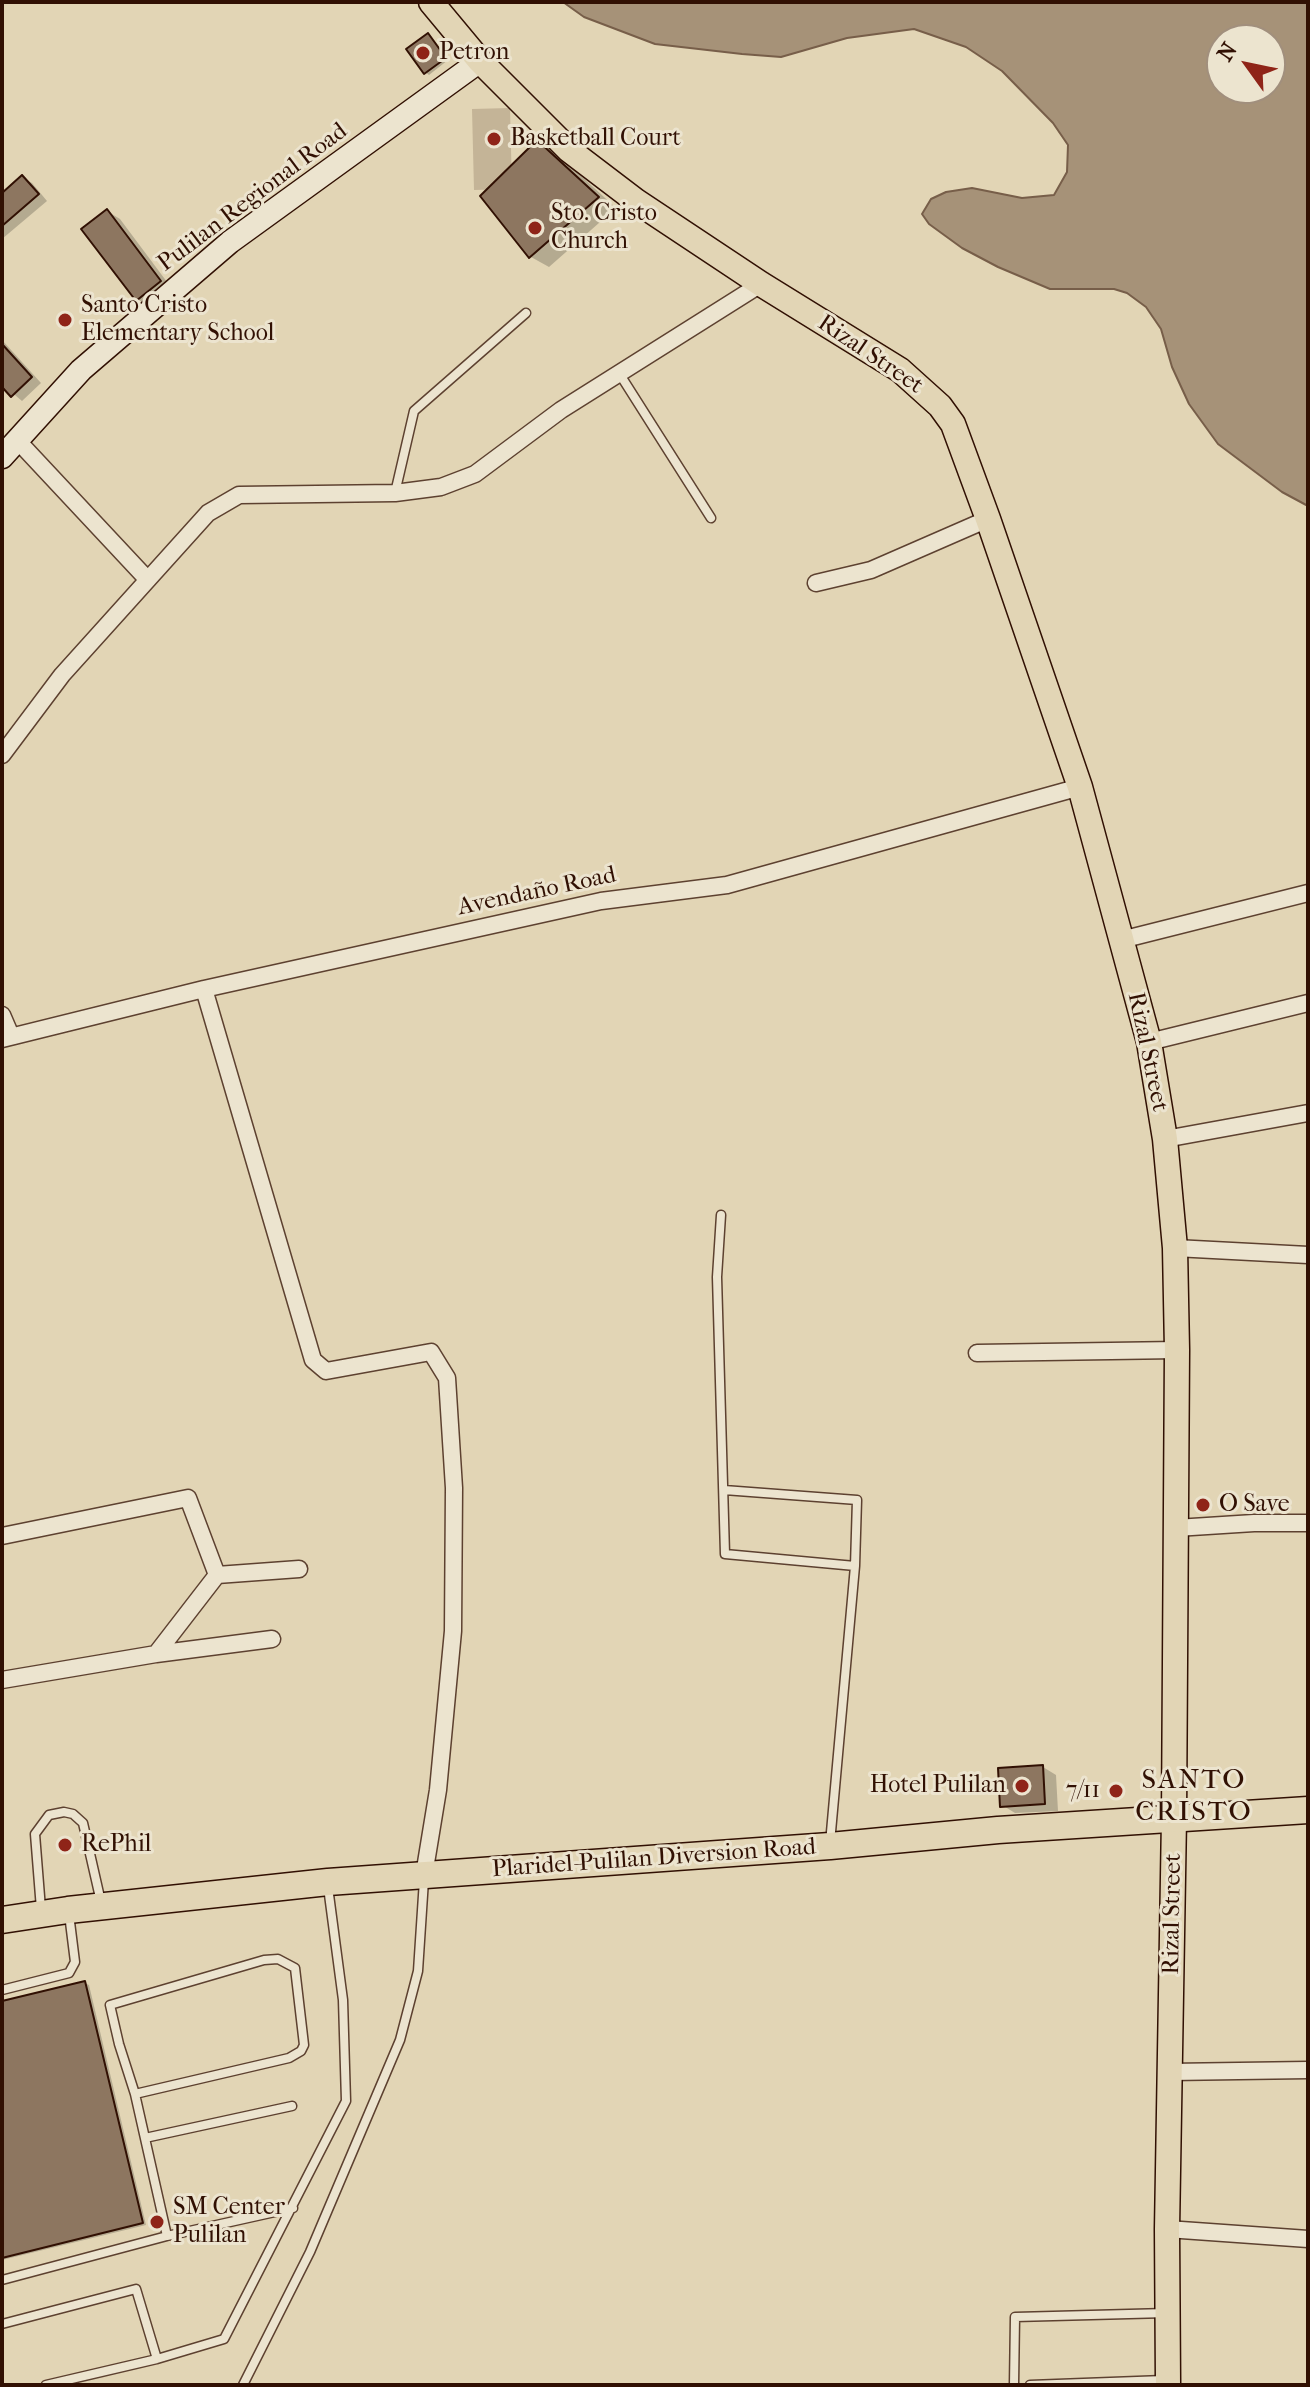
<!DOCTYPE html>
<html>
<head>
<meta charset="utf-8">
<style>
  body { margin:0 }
  #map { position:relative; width:1310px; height:2387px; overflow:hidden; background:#e2d5b5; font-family:"IM FELL French Canon",serif }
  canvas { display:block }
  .frame { position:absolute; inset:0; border:4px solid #311003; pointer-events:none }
  .north { position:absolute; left:1206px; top:24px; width:80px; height:80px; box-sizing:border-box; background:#ece4cf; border:2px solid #a18f7d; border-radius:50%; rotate:303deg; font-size:22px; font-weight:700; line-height:32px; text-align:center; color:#311003 }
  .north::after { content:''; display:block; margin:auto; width:28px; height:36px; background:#8f2418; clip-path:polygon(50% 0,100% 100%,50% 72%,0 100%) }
</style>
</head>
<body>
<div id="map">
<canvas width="1310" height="2387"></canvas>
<div class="frame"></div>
<div class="north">N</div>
</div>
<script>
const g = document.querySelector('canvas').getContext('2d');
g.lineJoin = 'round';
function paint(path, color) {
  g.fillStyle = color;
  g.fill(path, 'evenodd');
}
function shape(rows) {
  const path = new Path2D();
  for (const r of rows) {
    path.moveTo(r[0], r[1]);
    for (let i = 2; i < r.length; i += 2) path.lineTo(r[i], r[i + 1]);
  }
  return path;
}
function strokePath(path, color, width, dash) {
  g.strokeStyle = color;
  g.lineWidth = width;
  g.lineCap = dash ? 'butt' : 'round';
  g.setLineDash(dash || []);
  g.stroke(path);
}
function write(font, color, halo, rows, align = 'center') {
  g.font = font + ' "IM FELL French Canon",serif';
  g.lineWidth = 6;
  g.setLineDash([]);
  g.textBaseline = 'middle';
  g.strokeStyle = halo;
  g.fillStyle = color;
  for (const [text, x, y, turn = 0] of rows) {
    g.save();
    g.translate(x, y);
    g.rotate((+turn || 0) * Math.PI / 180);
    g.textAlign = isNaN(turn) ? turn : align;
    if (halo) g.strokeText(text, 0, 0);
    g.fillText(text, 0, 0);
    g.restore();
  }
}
const green = shape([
  [510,108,512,189,474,190,472,109]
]);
const water = shape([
  [563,2,1308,2,1308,506,1282,492,1218,444,1189,404,1172,367,1161,329,1146,307,1127,293,1114,289,1050,289,998,267,962,248,929,224,922,214,931,199,946,192,972,188,1022,198,1054,195,1067,172,1068,145,1053,123,1002,71,966,47,914,29,847,38,781,57,742,54,655,44,584,17,563,2],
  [1222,40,1270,40,1270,88,1222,88,1222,40]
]);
const shadow = shape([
  [429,35,448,60,429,75,425,72],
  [537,143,556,153,616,208,549,267,531,257,483,196],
  [23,178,32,183,47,201,2,239,2,194],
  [107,211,120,219,173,290,151,307,137,299],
  [2,340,41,383,22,401,2,384],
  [1043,1767,1056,1775,1058,1811,1015,1813,1002,1805],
  [85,1983,89,1985,146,2225,2,2260,2,2003]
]);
const building = shape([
  [428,33,446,58,424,74,406,49,428,33],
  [537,140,599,197,529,258,480,196,537,140],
  [22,175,39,194,2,226,2,193,22,175],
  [107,209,161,281,136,301,81,229,107,209],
  [2,344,32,377,11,397,2,387,2,344],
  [1043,1765,1045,1804,1000,1807,998,1768,1043,1765],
  [85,1981,143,2223,2,2258,2,2001,85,1981]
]);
const service = shape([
  [619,373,711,518],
  [395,493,414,411,526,313],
  [721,1215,717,1277,725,1554,855,1566,830,1843],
  [724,1490,857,1500,855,1566],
  [41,1909,35,1834,49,1815,64,1812,73,1814,83,1823,101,1902],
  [2,1990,69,1973,75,1962,69,1914],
  [135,2094,289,2058,301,2051,304,2045,295,1968,278,1959,264,1960,110,2005,119,2044,135,2094,167,2236],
  [145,2138,292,2106],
  [2,2280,167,2236,293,2208],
  [2,2324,136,2289,157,2359],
  [46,2385,157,2359,224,2339,346,2101,343,2000,328,1887],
  [243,2385,310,2252,400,2040,418,1971,424,1880],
  [1014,2385,1015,2317,1167,2313],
  [1030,2385,1164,2380]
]);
const minor = shape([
  [17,440,147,579],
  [816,583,871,570,988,519],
  [2,755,62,675,208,513,239,495,395,493,441,487,475,474,561,410,761,284],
  [1121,940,1308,893],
  [204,989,313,1360,326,1371,431,1352,447,1378,454,1488,453,1631,438,1790,424,1875],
  [2,1015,11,1036],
  [2,1039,204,989,601,901,727,885,1080,787],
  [1149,1042,1308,1003],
  [1165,1139,1308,1113],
  [1175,1248,1308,1255],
  [977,1353,1177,1350],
  [1176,1528,1254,1523,1308,1523],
  [2,1536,188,1498,217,1575,156,1654],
  [217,1575,299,1569],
  [2,1680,156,1654,272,1639],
  [1170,2072,1308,2070],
  [1167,2229,1308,2239]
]);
const secondary = shape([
  [2,457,81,370,230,242,480,61]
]);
const primary = shape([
  [431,2,480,61,569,150,636,201,761,284,900,370,940,406,953,424,988,519,1080,787,1149,1042,1165,1139,1175,1248,1177,1350,1174,1818,1167,2229,1168,2385]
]);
const trunk = shape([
  [2,1920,68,1910,328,1882,830,1846,998,1830,1308,1810]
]);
const markers = [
  [423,53,8,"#8f2418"],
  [494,139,8,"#8f2418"],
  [535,228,8,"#8f2418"],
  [65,320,8,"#8f2418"],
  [1203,1505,8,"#8f2418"],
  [1022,1786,8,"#8f2418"],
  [1116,1791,8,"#8f2418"],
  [65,1845,8,"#8f2418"],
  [157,2222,8,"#8f2418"]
];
const poiNames = [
  ["Petron",439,53],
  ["Basketball Court",510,139],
  ["Sto. Cristo",551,214],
  ["Church",551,242],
  ["Santo Cristo",81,306],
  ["Elementary School",81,334],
  ["O Save",1219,1505],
  ["Hotel Pulilan",1006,1786,"right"],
  ["7/11",1100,1791,"right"],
  ["RePhil",81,1845],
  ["SM Center",173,2208],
  ["Pulilan",173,2236]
];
const streetNames = [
  ["Pulilan Regional Road",253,198,-37],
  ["Rizal Street",870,355,34],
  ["Avendaño Road",537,892,-12],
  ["Rizal Street",1147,1052,78],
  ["Plaridel-Pulilan Diversion Road",654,1859,-4],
  ["Rizal Street",1173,1914,-89]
];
const quarterNames = [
  ["SANTO",1194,1781],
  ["CRISTO",1194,1813]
];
paint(green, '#c4b497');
paint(water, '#a69278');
strokePath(water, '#775e49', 2);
paint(shadow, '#0003');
paint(building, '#8d7660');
strokePath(building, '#311003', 2);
strokePath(service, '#5d4130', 11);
strokePath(minor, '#5d4130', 19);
strokePath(secondary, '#311003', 25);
strokePath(primary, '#311003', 27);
strokePath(trunk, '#311003', 29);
strokePath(service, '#ece4cf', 8);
strokePath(minor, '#ece4cf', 16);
strokePath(secondary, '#ece4cf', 22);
strokePath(primary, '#e2d5b5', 24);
strokePath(trunk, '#e2d5b5', 26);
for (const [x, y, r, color] of markers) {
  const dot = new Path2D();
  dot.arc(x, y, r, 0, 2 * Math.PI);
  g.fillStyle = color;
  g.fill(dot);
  strokePath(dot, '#ece4cf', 3);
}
write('24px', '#311003', '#ece4cf', poiNames, 'left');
write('24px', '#311003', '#ece4cf', streetNames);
g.letterSpacing = '2px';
write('28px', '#311003', '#ece4cf', quarterNames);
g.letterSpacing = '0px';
</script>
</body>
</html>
